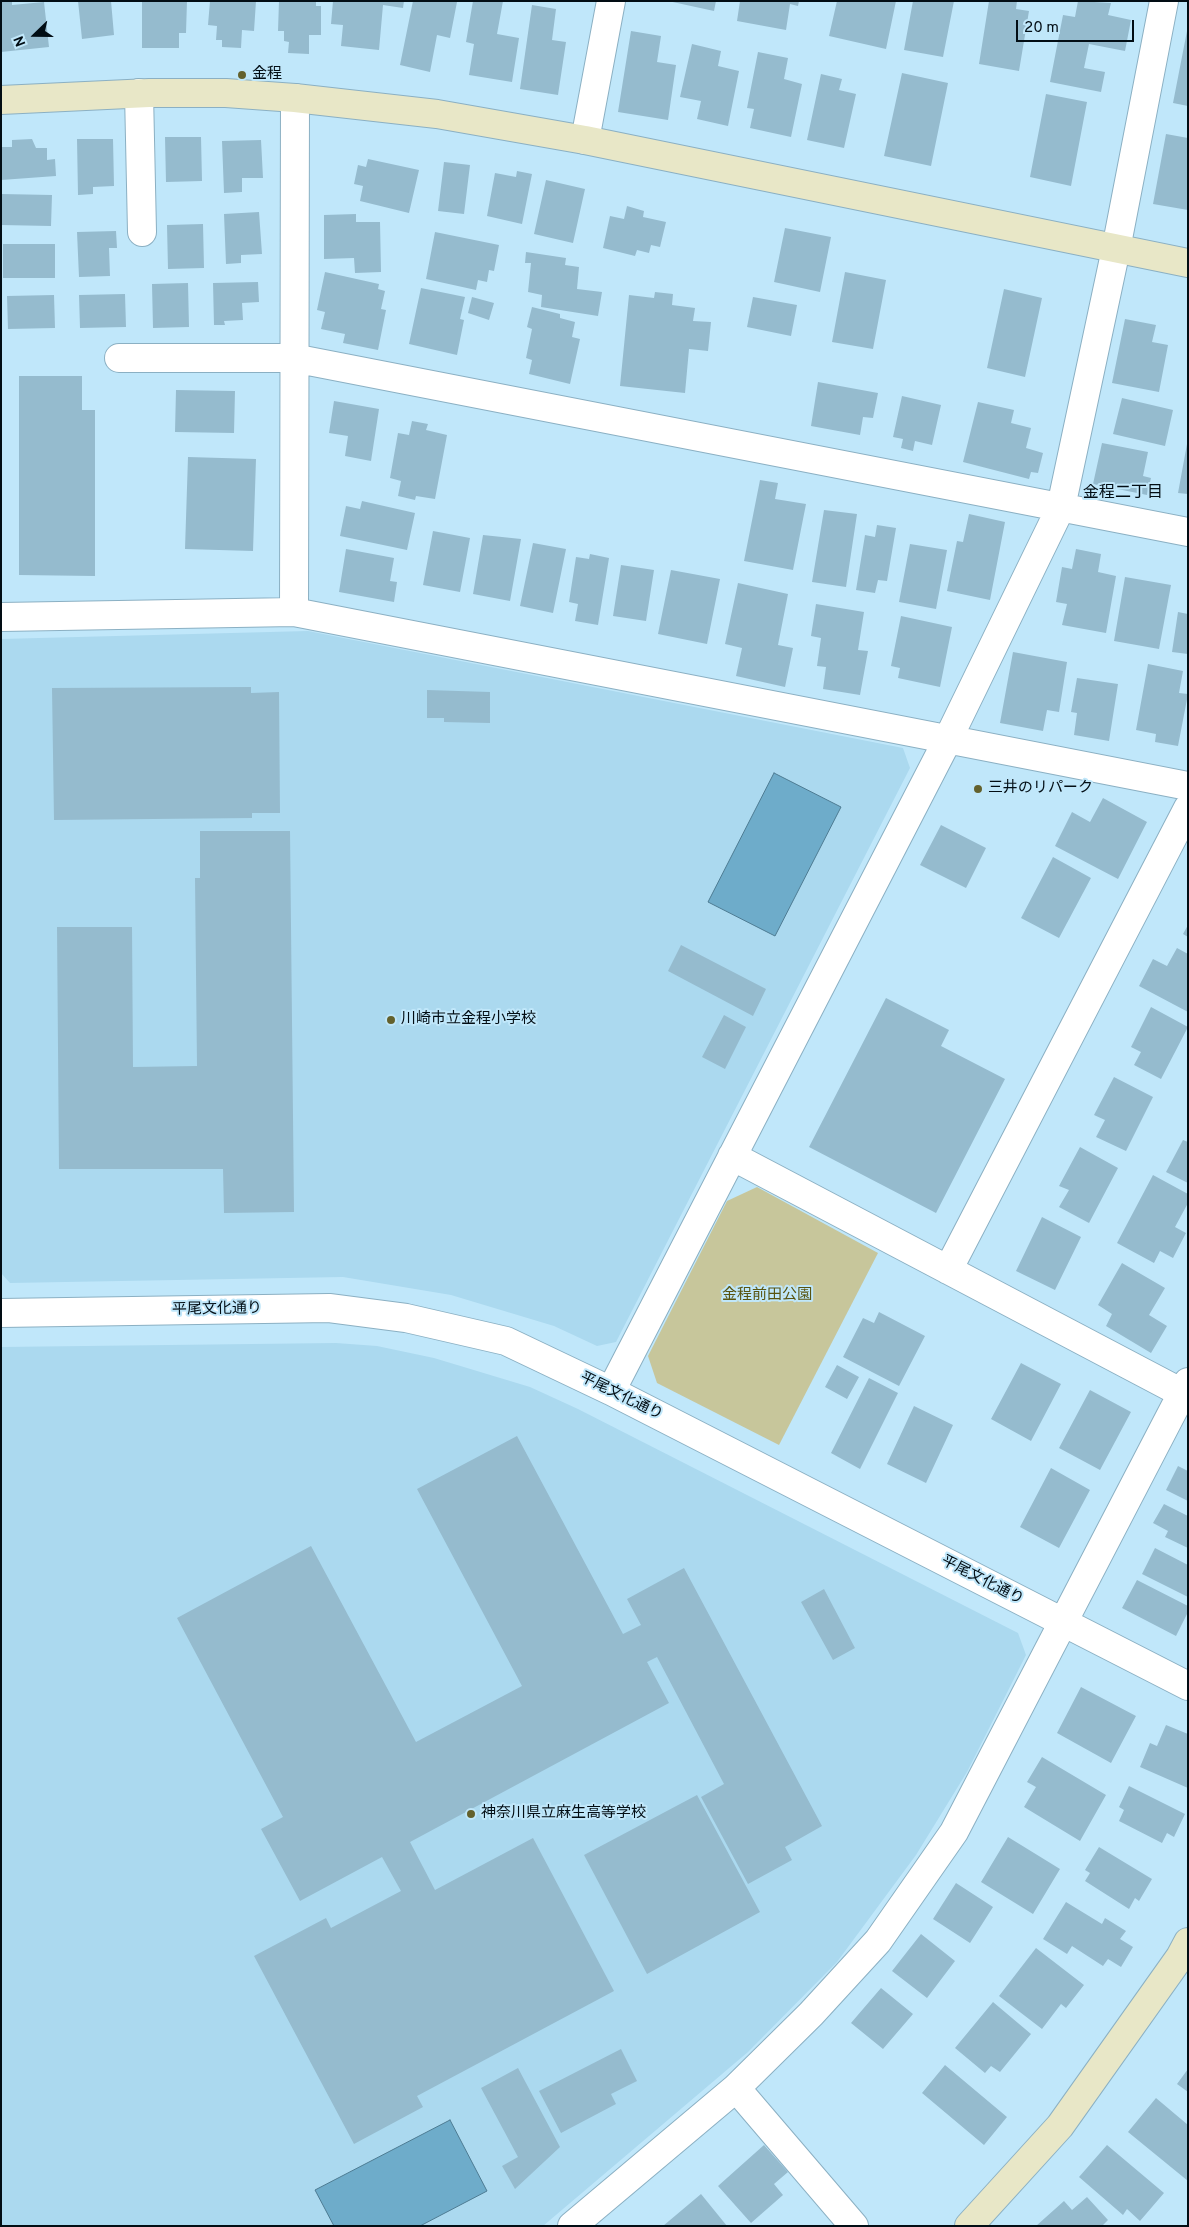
<!DOCTYPE html>
<html>
<head>
<meta charset="utf-8">
<style>
  body { margin:0 }
  #map { position:relative; width:1189px; height:2227px; overflow:hidden; background:#c0e7fa; font-family:Overpass,sans-serif }
  canvas { display:block }
  .frame { position:absolute; inset:0; border:2px solid #020d14; pointer-events:none }
  .north { position:absolute; left:10px; top:10px; width:50px; height:50px; -webkit-text-stroke:4px #c0e7fa; paint-order:stroke; rotate:248deg; font-size:14px; font-weight:700; line-height:20px; text-align:center; color:#020d14 }
  .north::after { content:''; display:block; margin:auto; width:18px; height:22px; background:#020d14; clip-path:polygon(50% 0,100% 100%,50% 72%,0 100%) }
  .scale { position:absolute; left:1016px; top:20px; width:118px; height:22px; box-sizing:border-box; border:2px solid #020d14; border-top:0; padding-left:6px; font-size:15px; line-height:18px; white-space:nowrap; color:#020d14; -webkit-text-stroke:4px #c0e7fa; paint-order:stroke }
</style>
</head>
<body>
<div id="map">
<canvas width="1189" height="2227"></canvas>
<div class="frame"></div>
<div class="north">N</div>
<div class="scale">20 m</div>
</div>
<script>
const g = document.querySelector('canvas').getContext('2d');
g.lineJoin = 'round';
function paint(path, color) {
  g.fillStyle = color;
  g.fill(path, 'evenodd');
}
function shape(rows) {
  const path = new Path2D();
  for (const r of rows) {
    path.moveTo(r[0], r[1]);
    for (let i = 2; i < r.length; i += 2) path.lineTo(r[i], r[i + 1]);
  }
  return path;
}
function strokePath(path, color, width, dash) {
  g.strokeStyle = color;
  g.lineWidth = width;
  g.lineCap = dash ? 'butt' : 'round';
  g.setLineDash(dash || []);
  g.stroke(path);
}
function write(font, color, halo, rows, align = 'center') {
  g.font = font + ' Overpass,"Noto Sans JP",sans-serif';
  g.lineWidth = 4;
  g.setLineDash([]);
  g.textBaseline = 'middle';
  g.strokeStyle = halo;
  g.fillStyle = color;
  for (const [text, x, y, turn = 0] of rows) {
    g.save();
    g.translate(x, y);
    g.rotate((+turn || 0) * Math.PI / 180);
    g.textAlign = isNaN(turn) ? turn : align;
    if (halo) g.strokeText(text, 0, 0);
    g.fillText(text, 0, 0);
    g.restore();
  }
}
const built = shape([
  [308,631,903,748,910,768,616,1342,597,1346,554,1326,451,1295,343,1277,10,1283,1,1273,1,639],
  [336,1343,377,1346,434,1358,530,1387,578,1409,1018,1633,1026,1655,967,1772,916,1855,837,1962,748,2052,543,2226,1,2226,1,1347]
]);
const green = shape([
  [757,1187,878,1253,779,1445,657,1383,648,1356,727,1201]
]);
const water = shape([
  [774,773,841,807,775,936,708,902,774,773],
  [450,2120,487,2191,420,2226,334,2226,315,2190,450,2120]
]);
const building = shape([
  [1,1,12,1,12,5,44,2,49,47,1,52],
  [78,1,111,1,114,35,82,39],
  [142,1,187,1,186,33,179,33,179,48,142,48],
  [210,1,256,1,254,31,242,30,241,48,222,47,222,40,216,40,217,26,208,25],
  [279,1,316,1,316,6,321,6,321,35,309,35,309,54,288,53,289,42,284,41,284,31,278,31],
  [333,1,404,1,403,8,383,5,379,50,341,46,343,25,331,24],
  [413,1,457,2,450,38,437,35,430,72,400,65],
  [473,1,503,1,497,34,519,38,512,82,469,75,474,44,466,42],
  [668,1,716,1,714,11],
  [740,1,799,1,798,6,790,4,786,30,737,21],
  [837,1,896,1,886,49,829,36],
  [913,1,954,1,943,57,904,50],
  [989,1,1017,1,1016,9,1029,11,1019,71,979,64],
  [1078,1,1111,3,1108,15,1131,20,1125,51,1089,44,1084,68,1105,72,1101,92,1050,82,1063,15,1075,17],
  [532,5,556,9,552,40,566,42,558,95,520,89],
  [631,31,661,36,657,62,676,65,668,120,618,112],
  [1187,31,1188,31,1188,106,1173,103],
  [692,44,721,51,718,66,739,71,728,126,697,119,701,101,680,97],
  [758,52,788,58,784,79,802,84,791,137,750,128,754,109,747,108],
  [902,73,948,83,931,166,884,156],
  [821,74,842,79,839,90,856,94,844,148,807,140],
  [1046,94,1087,102,1071,186,1030,177],
  [1166,134,1188,138,1188,210,1153,204],
  [165,137,201,137,202,181,166,182],
  [32,139,36,148,47,148,47,160,55,159,56,176,1,180,1,147,12,147,12,140],
  [77,139,113,139,114,186,93,187,93,194,78,195],
  [261,140,263,178,242,178,242,192,224,193,222,141],
  [368,159,419,170,409,213,360,201,363,186,354,184,358,165,366,167],
  [444,162,470,165,464,214,438,211],
  [517,171,532,174,522,224,487,216,495,173,516,177],
  [546,180,585,189,573,243,534,234],
  [1,194,52,195,51,226,1,225],
  [627,206,644,211,643,217,666,222,660,247,651,245,649,253,637,250,635,256,603,248,610,216,624,219],
  [259,212,262,254,241,255,241,263,226,264,224,214],
  [356,214,356,222,380,222,381,272,355,273,354,258,324,259,324,215],
  [203,224,204,268,168,269,167,225],
  [785,228,831,237,820,292,774,282],
  [116,231,117,248,109,248,110,276,79,277,77,232],
  [435,232,499,245,494,271,489,270,487,282,478,280,476,290,426,279],
  [3,244,55,244,55,278,3,278],
  [526,252,566,258,565,265,579,267,577,289,602,292,598,316,541,307,542,295,528,292,531,263,525,263],
  [325,272,379,284,378,289,385,291,381,309,386,310,378,350,343,343,345,334,321,329,325,312,317,310],
  [845,272,886,280,873,349,832,342],
  [258,282,259,302,242,303,243,320,224,321,225,325,214,325,213,283],
  [188,283,189,327,153,328,152,284],
  [421,288,465,297,460,319,464,320,457,355,409,344],
  [1004,289,1042,298,1025,377,987,368],
  [655,292,673,294,672,305,695,308,693,321,711,322,708,351,689,349,685,393,620,386,629,295,654,298],
  [125,294,126,327,80,328,79,295],
  [54,295,55,328,8,329,7,296],
  [472,297,494,303,489,320,468,313],
  [753,297,797,305,791,336,747,327],
  [532,307,560,314,560,318,575,322,572,337,580,339,570,384,529,374,532,360,526,358,532,329,527,327],
  [1125,319,1156,325,1152,342,1168,345,1159,392,1112,383],
  [19,376,82,376,82,410,95,410,95,576,19,575],
  [818,382,878,393,873,418,863,417,860,435,811,426],
  [176,390,235,391,234,433,175,432],
  [902,396,941,405,932,445,915,441,913,451,901,448,903,439,893,437],
  [1122,398,1173,410,1165,446,1113,434],
  [334,401,379,409,371,461,345,456,348,436,329,433],
  [978,402,1014,410,1011,423,1031,428,1026,448,1043,453,1038,473,1031,472,1029,479,963,462],
  [412,421,428,424,426,430,447,435,435,499,416,496,415,500,398,496,401,481,390,478,398,433,409,435],
  [1102,443,1148,452,1143,476,1151,478,1147,495,1093,484],
  [1187,444,1188,444,1188,494,1178,493],
  [188,457,256,459,253,551,185,549],
  [760,480,778,483,775,499,806,504,793,570,744,561],
  [362,501,415,513,407,550,340,536,346,506,360,509],
  [824,510,857,514,846,587,812,582],
  [969,514,1005,522,990,600,947,591,957,541,963,542],
  [877,525,896,528,887,581,878,580,875,593,856,590,865,535,875,537],
  [433,531,470,538,460,592,423,585],
  [483,535,521,539,510,601,473,594],
  [533,543,566,549,553,613,520,606],
  [910,544,947,550,936,609,899,602],
  [346,549,394,558,390,581,397,582,394,602,339,592],
  [1076,549,1101,554,1098,572,1116,576,1106,633,1062,625,1067,604,1056,602,1062,567,1072,569],
  [590,554,609,558,598,625,575,621,578,604,569,602,576,557,589,559],
  [621,565,654,570,646,621,613,616],
  [671,570,720,579,707,644,658,634],
  [1125,577,1171,585,1159,649,1114,641],
  [738,583,788,594,778,645,793,648,785,687,736,676,742,648,725,644],
  [816,604,864,612,858,650,868,651,860,695,823,689,826,667,817,666,821,638,811,636],
  [1178,612,1188,614,1188,654,1172,652],
  [901,616,952,627,940,687,898,678,900,668,891,666],
  [1013,652,1067,662,1059,712,1047,710,1043,731,1000,723],
  [1148,664,1183,671,1179,693,1188,694,1178,746,1155,742,1156,734,1136,730],
  [1077,678,1118,684,1109,741,1074,735,1077,713,1071,712],
  [251,687,251,693,279,692,280,813,252,813,252,818,54,820,52,688],
  [427,690,490,692,490,723,444,722,444,718,427,718],
  [1103,798,1147,822,1118,879,1055,846,1072,812,1090,822],
  [941,825,986,848,966,888,920,865],
  [200,831,290,831,294,1212,224,1213,223,1169,59,1169,57,927,132,927,133,1067,197,1066,195,878,200,878],
  [1053,857,1091,878,1059,938,1021,918],
  [1188,925,1188,937,1183,934],
  [681,945,766,989,753,1016,668,971],
  [1177,948,1188,954,1188,1012,1139,986,1153,959,1167,966],
  [886,998,949,1030,941,1046,1005,1079,936,1213,809,1147],
  [1151,1007,1188,1027,1161,1079,1134,1065,1141,1052,1131,1047],
  [724,1015,746,1027,725,1069,702,1057],
  [1114,1077,1153,1097,1126,1151,1096,1137,1105,1120,1094,1115],
  [1183,1140,1188,1142,1188,1183,1166,1172],
  [1080,1147,1118,1168,1089,1223,1059,1207,1069,1190,1059,1186],
  [1153,1175,1188,1194,1188,1203,1175,1227,1186,1233,1173,1258,1160,1251,1154,1263,1117,1243],
  [1042,1217,1081,1237,1055,1290,1016,1271],
  [1122,1263,1165,1288,1149,1315,1167,1326,1151,1353,1106,1326,1112,1314,1098,1305],
  [879,1312,925,1336,899,1386,843,1357,863,1318,874,1323],
  [1021,1363,1061,1384,1031,1441,991,1419],
  [837,1365,859,1377,847,1399,825,1387],
  [869,1378,898,1393,860,1469,831,1453],
  [1090,1390,1131,1412,1100,1470,1059,1448],
  [914,1406,953,1425,926,1483,887,1464],
  [517,1436,623,1634,641,1625,627,1599,684,1568,822,1826,785,1847,792,1860,748,1884,701,1797,724,1784,657,1657,647,1662,669,1703,410,1842,435,1890,533,1838,614,1991,417,2096,423,2107,354,2144,254,1956,326,1918,331,1928,401,1891,382,1857,300,1901,261,1829,283,1817,177,1618,311,1546,416,1742,522,1686,417,1489],
  [1178,1466,1188,1471,1188,1501,1166,1490],
  [1051,1468,1090,1490,1059,1548,1020,1527],
  [1164,1504,1188,1516,1188,1548,1165,1537,1168,1531,1153,1523],
  [1155,1548,1188,1565,1188,1597,1142,1574],
  [1137,1580,1188,1606,1188,1612,1176,1636,1122,1608],
  [824,1589,855,1648,833,1660,801,1602],
  [1081,1687,1136,1716,1111,1763,1057,1733],
  [1166,1725,1188,1734,1188,1788,1140,1767,1150,1743,1157,1746],
  [1042,1757,1106,1795,1080,1841,1024,1807,1036,1787,1027,1782],
  [1129,1786,1185,1814,1174,1837,1167,1833,1162,1843,1119,1821,1124,1810,1119,1807],
  [697,1795,760,1912,647,1974,584,1855],
  [1008,1837,1060,1869,1033,1914,981,1882],
  [1099,1847,1152,1879,1139,1901,1135,1898,1129,1909,1085,1881,1090,1873,1085,1870],
  [956,1883,993,1907,970,1943,933,1919],
  [1066,1902,1102,1924,1105,1918,1126,1931,1120,1939,1133,1947,1121,1967,1108,1959,1103,1966,1072,1946,1067,1954,1043,1939],
  [921,1934,955,1961,927,1998,892,1971],
  [1036,1948,1084,1985,1066,2008,1061,2004,1042,2029,999,1996],
  [881,1988,913,2014,883,2049,851,2023],
  [993,2002,1031,2034,1000,2072,991,2066,985,2073,955,2048],
  [621,2049,637,2081,611,2094,616,2104,561,2133,539,2091],
  [945,2065,1007,2117,984,2145,922,2093],
  [518,2068,560,2147,515,2189,502,2166,518,2157,481,2088],
  [1188,2069,1188,2092,1177,2084],
  [1156,2098,1188,2125,1188,2181,1128,2132],
  [764,2145,788,2172,774,2184,783,2195,751,2223,718,2186],
  [1107,2145,1164,2193,1140,2221,1127,2209,1123,2215,1079,2177],
  [701,2194,727,2226,663,2226],
  [1087,2197,1108,2220,1102,2226,1036,2226,1064,2201,1072,2210]
]);
const street = shape([
  [139,93,142,232],
  [585,140,611,1],
  [119,358,293,358,1188,532],
  [294,612,295,98],
  [1,617,294,612,1188,786],
  [732,1156,1182,1393],
  [948,1270,1188,808],
  [1,1313,329,1308,406,1318,506,1341,611,1391,1188,1686],
  [611,1391,948,739,1061,507,1116,249,1164,1],
  [736,2088,854,2226],
  [572,2226,736,2088,811,2014,878,1941,954,1832,1188,1382]
]);
const secondary = shape([
  [1,100,149,93,226,93,295,98,437,114,585,140,1188,263],
  [969,2226,1060,2126,1180,1957,1188,1942]
]);
const markers = [
  [242,75,5,"#63612d"],
  [978,789,5,"#63612d"],
  [391,1020,5,"#63612d"],
  [471,1814,5,"#63612d"]
];
const poiNames = [
  ["金程",252,75],
  ["三井のリパーク",988,789],
  ["川崎市立金程小学校",401,1020],
  ["神奈川県立麻生高等学校",481,1814]
];
const parkNames = [
  ["金程前田公園",767,1296]
];
const streetNames = [
  ["平尾文化通り",217,1310,-1],
  ["平尾文化通り",621,1397,26],
  ["平尾文化通り",982,1581,27]
];
const neighbourhoodNames = [
  ["金程二丁目",1123,494]
];
paint(built, '#abd9ef');
paint(green, '#c7c69b');
paint(water, '#6eacca');
strokePath(water, '#4e7c93', 1);
paint(building, '#95bbce');
strokePath(street, '#8bb0c3', 30);
strokePath(secondary, '#8bb0c3', 30);
strokePath(street, '#fff', 28);
strokePath(secondary, '#e8e7c7', 28);
for (const [x, y, r, color] of markers) {
  const dot = new Path2D();
  dot.arc(x, y, r, 0, 2 * Math.PI);
  g.fillStyle = color;
  g.fill(dot);
  strokePath(dot, '#c0e7fa', 2);
}
write('15px', '#020d14', '#c0e7fa', poiNames, 'left');
write('15px', '#585410', '#c0e7fa', parkNames);
write('15px', '#020d14', '#c0e7fa', streetNames);
write('16px', '#020d14', '#c0e7fa', neighbourhoodNames);
</script>
</body>
</html>
